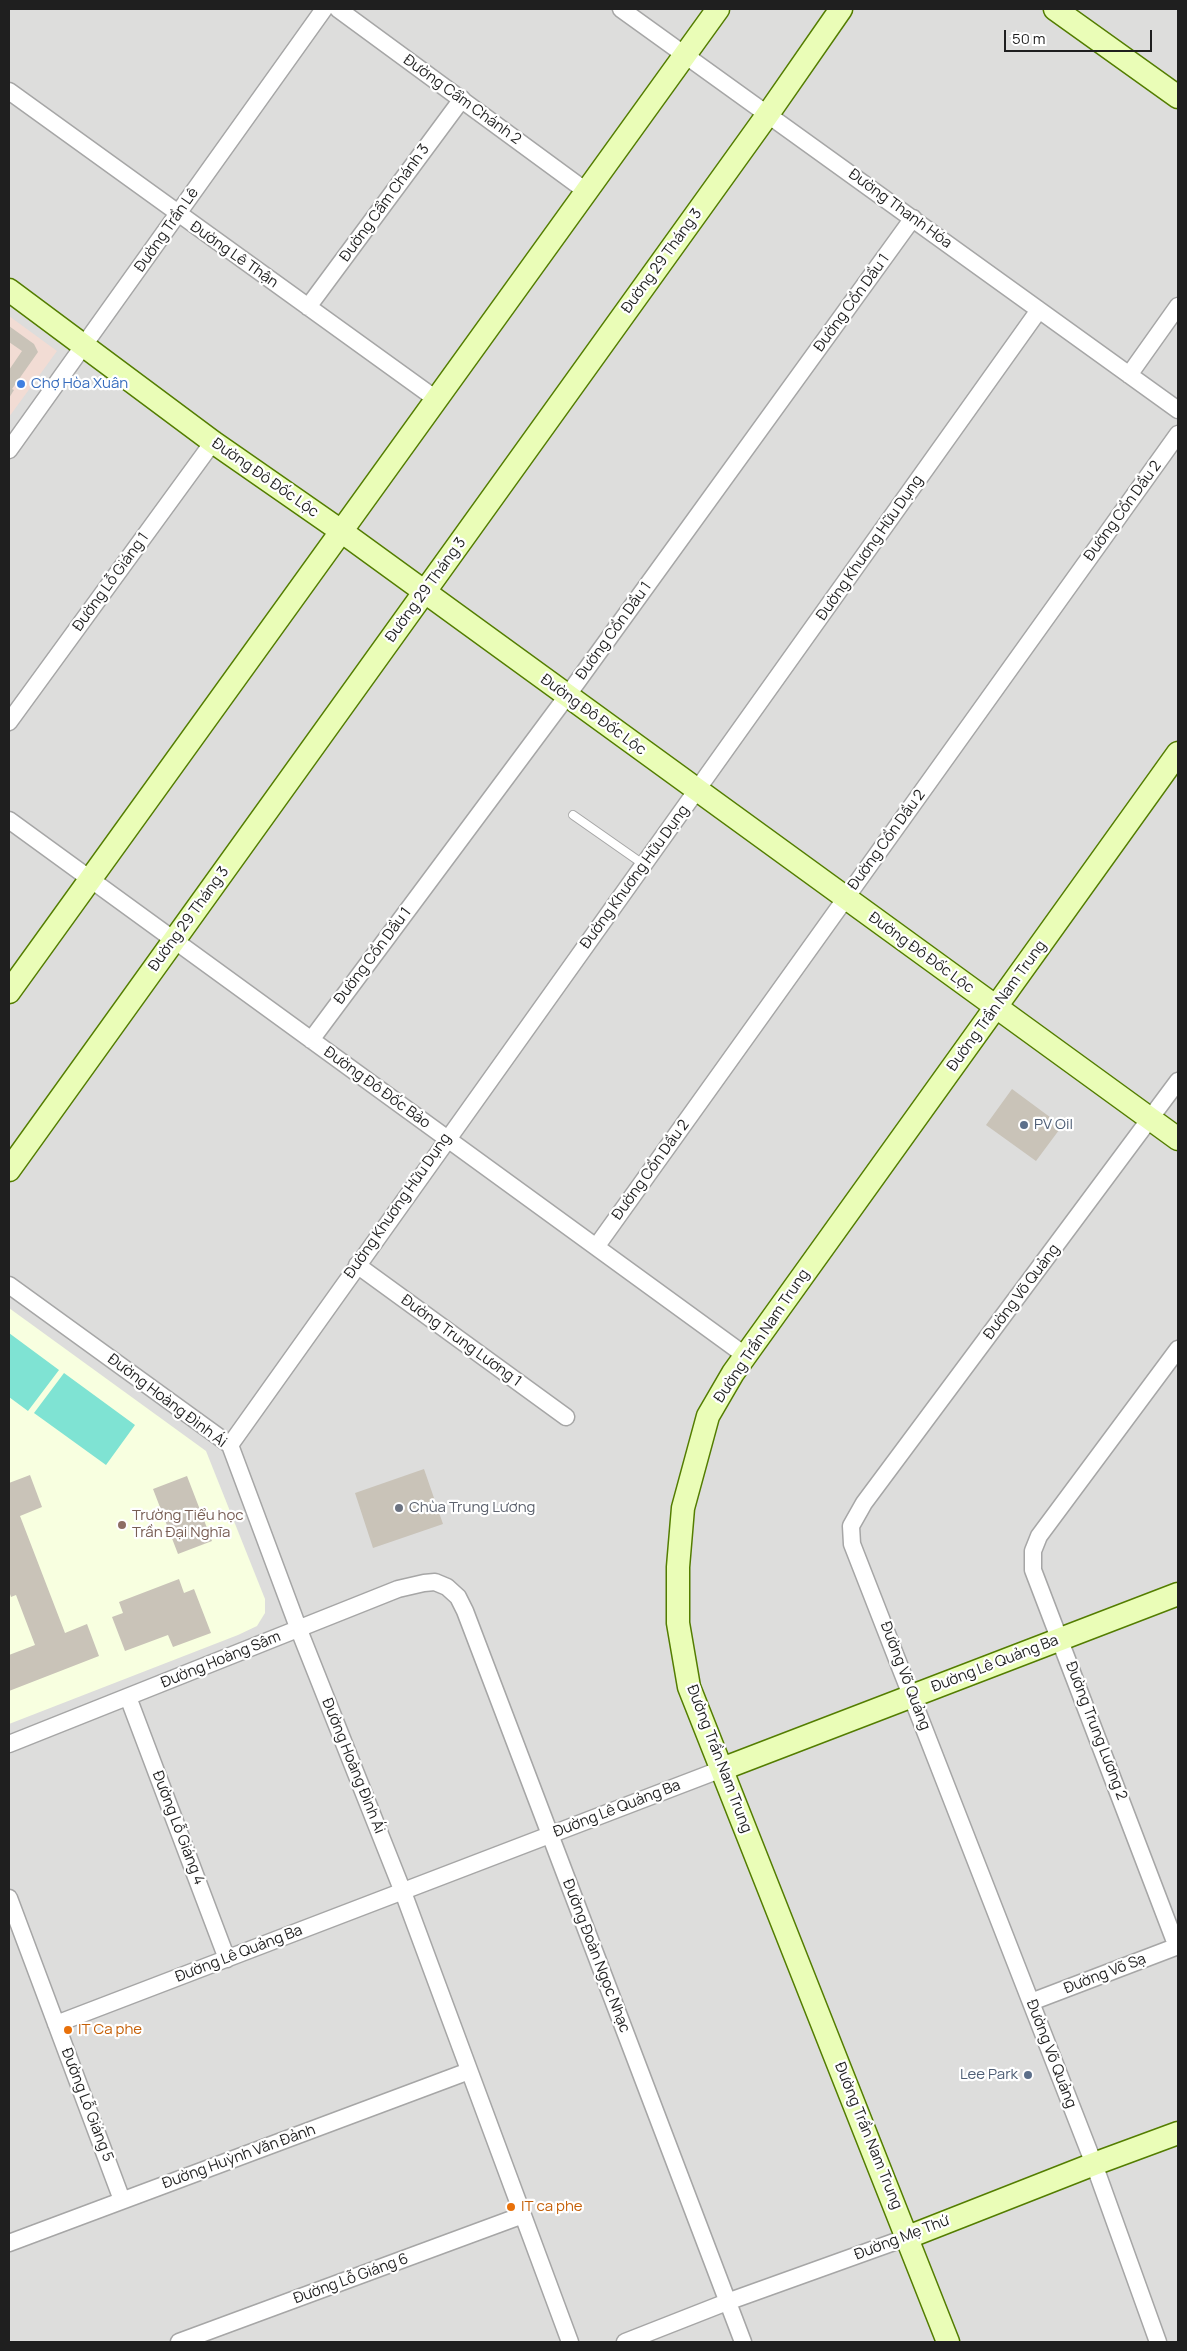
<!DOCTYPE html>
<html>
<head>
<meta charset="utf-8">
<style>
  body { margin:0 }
  #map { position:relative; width:1187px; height:2351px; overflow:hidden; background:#f1efe5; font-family:Manrope,sans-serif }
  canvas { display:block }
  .frame { position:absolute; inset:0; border:10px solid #1f1f1f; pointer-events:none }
  .scale { position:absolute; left:1004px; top:30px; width:148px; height:22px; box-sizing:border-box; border:2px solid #1f1f1f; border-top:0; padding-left:6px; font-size:15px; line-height:18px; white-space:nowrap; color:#1f1f1f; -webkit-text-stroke:4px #fff; paint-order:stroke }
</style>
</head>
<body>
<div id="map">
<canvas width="1187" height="2351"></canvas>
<div class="frame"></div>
<div class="scale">50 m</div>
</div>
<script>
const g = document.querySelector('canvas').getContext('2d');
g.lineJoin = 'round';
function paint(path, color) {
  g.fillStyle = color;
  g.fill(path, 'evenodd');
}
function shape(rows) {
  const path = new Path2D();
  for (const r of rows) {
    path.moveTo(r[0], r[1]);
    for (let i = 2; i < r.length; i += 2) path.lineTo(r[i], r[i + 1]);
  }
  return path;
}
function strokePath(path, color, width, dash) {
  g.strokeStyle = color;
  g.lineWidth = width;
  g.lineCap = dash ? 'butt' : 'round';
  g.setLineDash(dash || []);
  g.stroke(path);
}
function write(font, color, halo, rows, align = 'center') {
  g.font = font + ' Manrope,sans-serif';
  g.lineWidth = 4.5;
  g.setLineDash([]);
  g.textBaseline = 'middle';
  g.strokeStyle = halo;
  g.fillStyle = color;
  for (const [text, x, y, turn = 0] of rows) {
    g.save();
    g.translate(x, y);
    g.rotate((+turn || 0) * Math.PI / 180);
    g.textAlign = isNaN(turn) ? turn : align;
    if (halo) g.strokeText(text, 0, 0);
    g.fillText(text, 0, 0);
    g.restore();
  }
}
const residential = shape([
  [9,9,1178,9,1178,2342,9,2342]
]);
const commercial = shape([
  [9,316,57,351,9,417]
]);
const education = shape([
  [9,1308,206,1451,265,1599,265,1613,257,1626,238,1635,9,1724]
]);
const pitch = shape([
  [9,1333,59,1370,28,1411,9,1397],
  [64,1373,135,1425,106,1465,34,1413]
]);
const building = shape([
  [9,326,34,344,38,352,12,389,14,390,9,398,9,370,22,351,9,342],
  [1012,1089,1062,1126,1036,1161,986,1125],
  [424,1469,443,1524,373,1548,355,1493],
  [30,1475,42,1507,20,1516,65,1633,87,1624,99,1656,9,1691,9,1655,35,1645,16,1595,11,1597,9,1591,9,1483],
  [187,1476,212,1541,178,1554,153,1489],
  [179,1579,184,1593,194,1589,211,1633,173,1647,168,1635,125,1651,112,1617,123,1613,119,1602]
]);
const lane = shape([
  [573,815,643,864]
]);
const street = shape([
  [338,9,586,191],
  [621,9,1178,410],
  [9,91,436,399],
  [308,307,462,99],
  [1129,375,1178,306],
  [9,450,324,9],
  [9,722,213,442],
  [9,820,746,1356],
  [311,1040,567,696,913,218],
  [596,1247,1178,434],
  [357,1265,566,1417],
  [9,1285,230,1445,299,1630,403,1892,570,2342],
  [230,1445,1039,310],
  [128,1697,227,1959],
  [9,1744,398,1589,424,1583,435,1582,447,1587,458,1597,465,1611,743,2342],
  [9,1898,122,2200],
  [1177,1947,1033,1570,1033,1551,1039,1536,1178,1349],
  [1031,2002,1178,1946],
  [56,2024,722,1769],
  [9,2243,469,2071],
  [179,2342,523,2215],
  [625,2342,727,2302,908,2237],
  [1158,2342,1094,2164,852,1544,851,1526,864,1503,1178,1081]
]);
const secondary = shape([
  [1055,9,1178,97],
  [9,290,213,442,341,531,1178,1139],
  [9,992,718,9],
  [9,1170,768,114,841,9],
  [722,1769,1178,1594],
  [908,2237,1094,2164,1178,2133],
  [948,2342,689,1687,678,1623,678,1567,683,1508,708,1416,733,1373,1178,753]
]);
const markers = [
  [21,384,5,"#3f7fe0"],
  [1024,1125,5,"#5c6f8a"],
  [399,1508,5,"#6b7280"],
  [122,1525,5,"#8d6e63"],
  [68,2030,5,"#e8710a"],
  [1028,2075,5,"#5c6f8a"],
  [511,2207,5,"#e8710a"]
];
const streetNames = [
  ["Đường Cẩm Chánh 2",462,100,36],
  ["Đường Cẩm Chánh 3",385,203,-54],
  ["Đường Thanh Hóa",900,209,36],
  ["Đường Trần Lê",167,230,-55],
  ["Đường Lê Thận",234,255,35],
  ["Đường 29 Tháng 3",662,261,-54],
  ["Đường Cồn Dầu 1",852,303,-54],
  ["Đường Đô Đốc Lộc",265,478,35],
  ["Đường Cồn Dầu 2",1123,511,-54],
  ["Đường Khương Hữu Dụng",870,548,-55],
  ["Đường Lỗ Giáng 1",111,582,-54],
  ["Đường 29 Tháng 3",426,590,-54],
  ["Đường Cồn Dầu 1",614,631,-54],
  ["Đường Đô Đốc Lộc",593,715,36],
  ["Đường Cồn Dầu 2",887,840,-54],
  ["Đường Khương Hữu Dụng",635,877,-54],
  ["Đường 29 Tháng 3",189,919,-54],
  ["Đường Đô Đốc Lộc",921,953,36],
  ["Đường Cồn Dầu 1",373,956,-53],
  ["Đường Trần Nam Trung",997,1006,-54],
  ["Đường Đô Đốc Bảo",377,1088,36],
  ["Đường Cồn Dầu 2",651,1170,-54],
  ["Đường Khương Hữu Dụng",398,1206,-55],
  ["Đường Võ Quảng",1022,1292,-53],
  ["Đường Trần Nam Trung",762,1336,-56],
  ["Đường Trung Lương 1",461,1341,36],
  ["Đường Hoàng Đình Ái",167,1401,37],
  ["Đường Hoàng Sâm",221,1660,-22],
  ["Đường Lê Quảng Ba",995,1664,-21],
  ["Đường Võ Quảng",905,1676,69],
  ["Đường Trung Lương 2",1096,1731,69],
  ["Đường Trần Nam Trung",719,1759,69],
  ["Đường Hoàng Đình Ái",353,1766,68],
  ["Đường Lê Quảng Ba",617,1809,-21],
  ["Đường Lỗ Giáng 4",178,1828,69],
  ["Đường Lê Quảng Ba",239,1954,-21],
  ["Đường Đoàn Ngọc Nhạc",596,1956,69],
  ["Đường Võ Sạ",1105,1974,-21],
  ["Đường Võ Quảng",1051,2054,69],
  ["Đường Lỗ Giáng 5",87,2105,69],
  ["Đường Trần Nam Trung",868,2136,68],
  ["Đường Huỳnh Văn Đảnh",239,2157,-20],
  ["Đường Mẹ Thứ",902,2238,-21],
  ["Đường Lỗ Giáng 6",351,2279,-20]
];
const shopNames = [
  ["Chợ Hòa Xuân",31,384]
];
const serviceNames = [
  ["PV Oil",1034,1125],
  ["Lee Park",1018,2075,"right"]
];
const worshipNames = [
  ["Chùa Trung Lương",409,1508]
];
const educationNames = [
  ["Trường Tiểu học",132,1516],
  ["Trần Đại Nghĩa",132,1533]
];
const foodNames = [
  ["IT Ca phe",78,2030],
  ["IT ca phe",521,2207]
];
paint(residential, '#dddddc');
paint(commercial, '#f2dcd4');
paint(education, '#f8ffe0');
paint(pitch, '#7fe3d3');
paint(building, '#c9c3b8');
strokePath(lane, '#a6a6a6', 10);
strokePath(street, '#a6a6a6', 19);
strokePath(secondary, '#537d00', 25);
strokePath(lane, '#fff', 8);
strokePath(street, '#fff', 16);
strokePath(secondary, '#eafdb7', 22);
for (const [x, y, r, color] of markers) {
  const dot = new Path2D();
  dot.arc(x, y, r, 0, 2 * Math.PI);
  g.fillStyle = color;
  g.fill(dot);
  strokePath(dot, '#fff', 2);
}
write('15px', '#1f1f1f', '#fff', streetNames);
write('15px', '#366cbe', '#fff', shopNames, 'left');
write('15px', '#4e5e75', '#fff', serviceNames, 'left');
write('15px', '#5b616d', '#fff', worshipNames, 'left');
write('15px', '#785e54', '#fff', educationNames, 'left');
write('15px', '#c56008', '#fff', foodNames, 'left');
</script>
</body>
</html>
